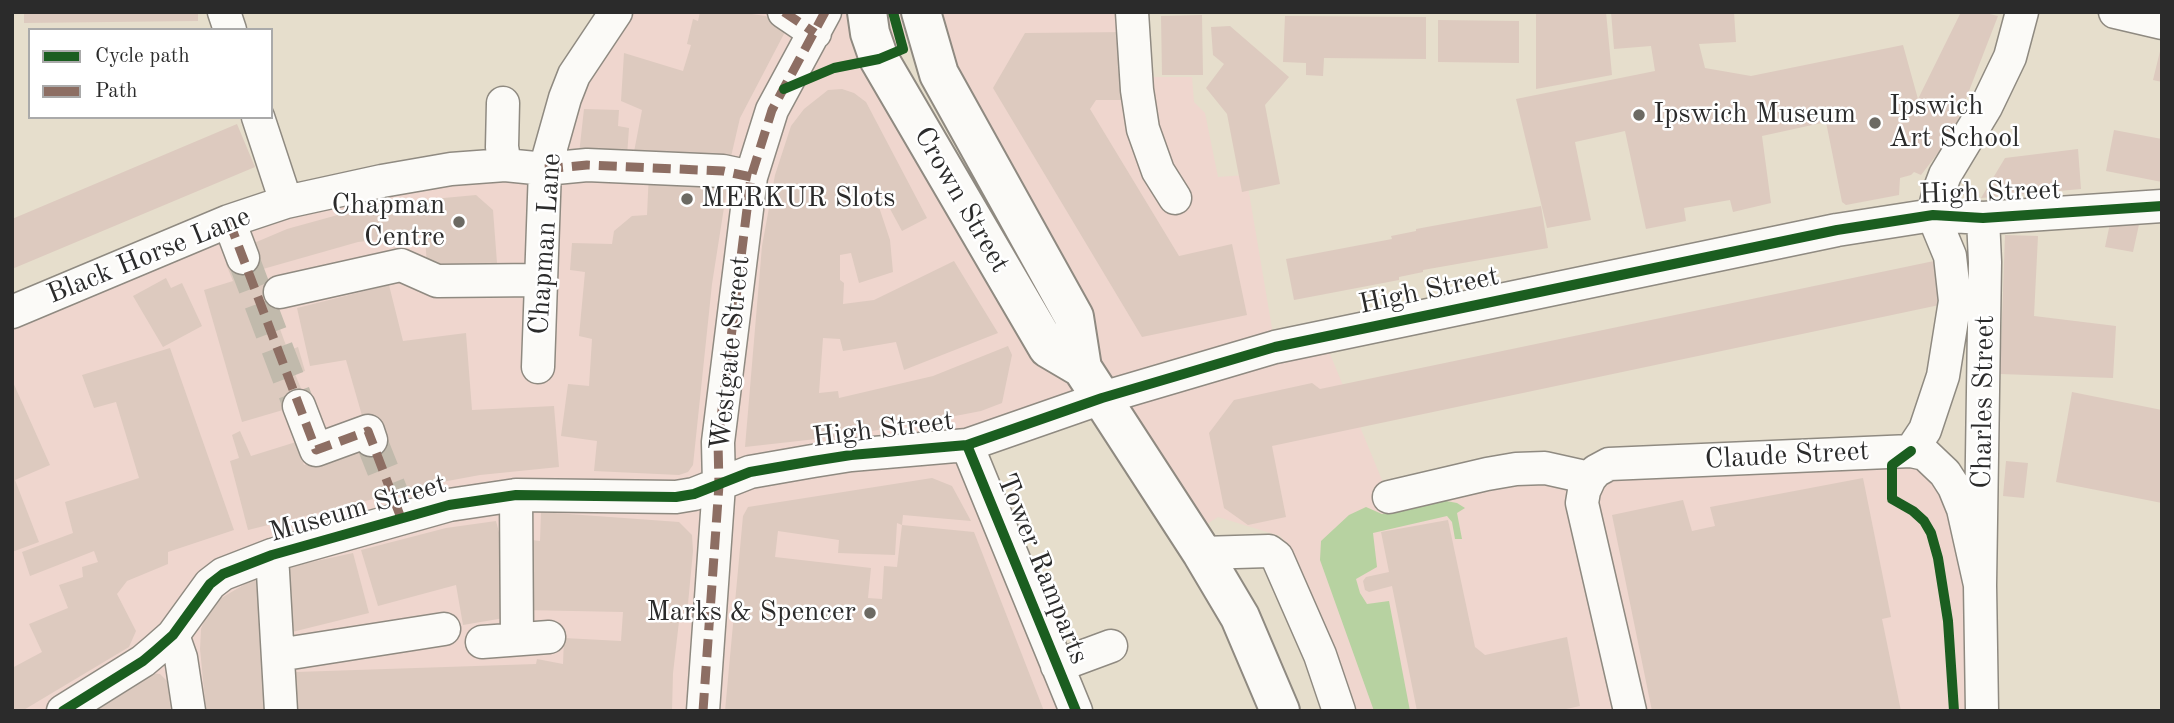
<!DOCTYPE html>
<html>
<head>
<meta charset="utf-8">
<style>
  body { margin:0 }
  #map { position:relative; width:2174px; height:723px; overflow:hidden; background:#e6decc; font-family:"Old Standard TT",serif }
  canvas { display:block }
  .frame { position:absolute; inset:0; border:14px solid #2b2b2b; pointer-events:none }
  .legend { position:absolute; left:28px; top:28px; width:245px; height:91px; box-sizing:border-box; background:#fff; border:2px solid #aaa; margin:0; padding:9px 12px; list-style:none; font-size:21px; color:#2b2b2b }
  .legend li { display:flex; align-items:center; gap:14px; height:35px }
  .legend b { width:35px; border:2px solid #aaa }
</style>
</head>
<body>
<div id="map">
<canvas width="2174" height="723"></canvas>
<div class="frame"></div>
<ul class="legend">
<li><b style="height:9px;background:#1b5e20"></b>Cycle path</li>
<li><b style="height:9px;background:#8d6e63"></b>Path</li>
</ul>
</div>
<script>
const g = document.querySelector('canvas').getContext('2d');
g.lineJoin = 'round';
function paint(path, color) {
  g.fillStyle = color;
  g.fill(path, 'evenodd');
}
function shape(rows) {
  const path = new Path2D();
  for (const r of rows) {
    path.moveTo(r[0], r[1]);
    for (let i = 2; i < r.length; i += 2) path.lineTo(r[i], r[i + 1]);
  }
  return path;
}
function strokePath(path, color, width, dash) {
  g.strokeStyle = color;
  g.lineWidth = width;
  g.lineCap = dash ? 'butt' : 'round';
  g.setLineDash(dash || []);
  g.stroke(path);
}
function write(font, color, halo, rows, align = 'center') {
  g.font = font + ' "Old Standard TT",serif';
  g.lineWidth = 5;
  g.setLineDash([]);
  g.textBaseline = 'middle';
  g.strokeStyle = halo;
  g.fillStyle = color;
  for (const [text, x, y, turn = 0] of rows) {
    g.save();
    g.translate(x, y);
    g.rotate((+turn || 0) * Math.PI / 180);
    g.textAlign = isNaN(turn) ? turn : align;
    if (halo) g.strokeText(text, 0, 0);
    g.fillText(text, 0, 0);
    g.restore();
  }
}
const built = shape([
  [616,12,915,12,903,49,879,59,1081,367,921,12,1143,12,1145,77,1192,77,1194,102,1205,113,1218,177,1246,175,1275,346,1323,337,1389,497,1487,474,1911,451,1954,487,1982,711,1357,711,1331,637,1291,549,1280,536,1218,517,1190,535,1102,398,967,445,1076,711,12,711,12,312,229,221,545,169]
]);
const green = shape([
  [1441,500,1457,503,1465,508,1457,513,1462,539,1455,539,1452,522,1447,516,1373,533,1377,567,1356,579,1360,593,1367,604,1389,601,1410,711,1374,711,1320,560,1321,541,1349,515,1366,507,1382,514]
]);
const building = shape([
  [24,12,198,12,198,21,24,23],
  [700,12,737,12,766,16,786,30,740,118,730,161,634,152,642,110,621,101,624,53,683,71,691,45,687,44,693,19,698,21],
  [1536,12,1606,12,1612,75,1536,89],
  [1611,12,1734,12,1736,42,1699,44,1705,68,1751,76,1903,45,1918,99,1961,12,1981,12,1998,16,1952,135,1921,175,1914,172,1911,175,1900,178,1899,195,1846,205,1842,202,1826,122,1762,136,1771,203,1733,212,1730,200,1684,208,1686,221,1646,229,1625,131,1575,142,1591,220,1547,228,1516,99,1655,71,1651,46,1614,49],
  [1202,15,1203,75,1162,75,1161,16],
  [1285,16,1426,17,1426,59,1324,58,1323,76,1306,75,1306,63,1283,62],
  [1438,20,1519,21,1519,63,1438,62],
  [1230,26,1289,77,1265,105,1280,184,1242,192,1227,114,1206,88,1224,64,1213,55,1211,27],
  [1129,32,1129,100,1096,100,1090,109,1179,256,1232,244,1247,315,1142,337,993,88,1025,33],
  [2161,47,2162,47,2162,82,2153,80],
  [842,89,854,93,866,102,927,218,902,231,883,196,876,198,890,240,893,272,859,283,851,253,840,255,840,280,844,283,843,304,874,300,954,261,998,333,904,370,896,342,843,351,840,339,823,338,819,393,838,391,839,398,933,376,1008,346,1012,355,1002,403,981,411,924,422,843,436,745,447,762,246,775,175,791,126,804,109,828,90],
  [584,109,619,110,618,126,629,128,627,156,579,154],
  [237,124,255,167,12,269,12,219],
  [2114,130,2162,139,2162,182,2106,171],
  [2078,149,2081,189,1981,198,2005,158],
  [649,172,728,182,712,284,693,465,688,472,679,475,594,471,597,441,561,436,568,384,589,386,592,339,579,336,585,272,570,270,572,243,612,244,614,231,632,216,647,215],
  [476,195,493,210,497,263,427,268,425,234,358,242,263,269,254,243,287,229,352,211,423,202,422,200],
  [1541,206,1548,248,1423,270,1423,272,1399,277,1399,280,1294,300,1286,259,1392,239,1391,236,1416,231,1416,229],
  [2112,214,2140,220,2133,252,2105,247],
  [2005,235,2038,236,2034,316,2116,326,2113,378,2000,374],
  [253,255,288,351,298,347,305,371,295,374,307,403,242,422,204,290,233,281,226,264],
  [1934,261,1944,304,1272,446,1286,517,1248,525,1224,508,1209,433,1234,400,1312,383,1320,389],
  [166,278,171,288,182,283,202,326,163,347,133,296],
  [389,285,403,341,466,333,472,410,554,406,559,467,480,475,442,482,248,530,230,461,239,458,232,435,240,431,251,456,296,442,304,465,382,436,365,426,346,360,310,366,297,308],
  [170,348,234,530,168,552,168,564,127,581,117,594,136,631,129,647,22,711,12,711,12,668,42,652,29,624,68,608,59,585,83,577,82,567,98,562,94,551,30,576,22,552,73,533,65,502,139,478,116,402,94,408,82,375],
  [12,380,50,465,15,480,39,542,12,552],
  [2072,392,2162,410,2162,503,2056,482],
  [2006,461,2028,463,2024,498,2003,496],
  [932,478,952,486,971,521,903,515,902,525,897,523,895,555,838,553,839,540,778,531,775,557,871,568,868,598,882,599,884,566,897,567,902,525,974,532,1044,711,725,711,743,516,748,507],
  [1863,478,1891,617,1882,619,1901,711,1652,711,1612,515,1683,500,1692,531,1715,526,1710,507],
  [541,512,679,522,692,535,693,551,687,614,680,613,673,673,672,711,290,711,287,681,296,672,536,664,537,659,563,664,564,638,621,641,623,612,524,610,524,539,540,541],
  [1448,520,1475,647,1485,655,1567,637,1580,706,1557,711,1417,711,1392,586,1369,592,1365,590,1363,581,1366,577,1389,572,1381,532],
  [496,521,502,544,510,617,463,625,456,585,378,606,361,550,446,528],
  [353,553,369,613,288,633,284,568],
  [264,573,269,711,206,711,200,649,201,629,211,604],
  [151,673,160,674,167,681,172,711,84,711]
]);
const minorTunnel = shape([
  [243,258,299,406],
  [371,440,393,495]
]);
const minor = shape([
  [224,12,230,30],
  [784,12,815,33],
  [1132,12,1137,90,1143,129,1158,171,1175,198],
  [2115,12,2162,23],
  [503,103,502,147,505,165],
  [258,117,286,202],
  [229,221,243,258],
  [280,292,401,265,437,281,540,280],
  [12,312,229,221,286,202,382,181,451,169,505,165,545,169,587,165,723,171,751,177],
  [538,367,545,169,565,98,574,75,616,12],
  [299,406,316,450,368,431,371,440],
  [967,445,1076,711],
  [1911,451,1925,454,1945,473,1954,487,1963,509,1980,585,1982,711],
  [516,495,517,639],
  [1389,497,1487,474,1516,469,1545,468,1590,478],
  [1202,553,1269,551,1277,557,1320,655,1339,711],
  [272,555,281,711],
  [1980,585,1985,262,1983,218],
  [173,635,181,658,189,711],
  [482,642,549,637],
  [278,655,444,629],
  [1057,666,1111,646],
  [63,711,143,661,156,650,173,635,210,584,223,574,272,555,449,505,516,495,676,497,694,494,750,472,813,461,851,455,967,445,1102,398,1275,347,1837,230,1933,215,1983,218,2162,206],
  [703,711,719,485,718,442,751,177,772,110,825,12],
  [1630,711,1582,503,1584,491,1590,478,1596,471,1609,464,1911,451,1925,430,1943,376,1955,301,1950,256,1933,215,1939,191,1945,175,1986,107,2010,57,2022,12]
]);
const major = shape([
  [867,12,870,33,879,59,1048,348,1082,368],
  [921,12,939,74,1074,317,1082,368,1202,553,1240,617,1280,711]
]);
const quiet = shape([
  [784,12,815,33],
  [545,169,587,165,723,171,751,177],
  [229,221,316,450,368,431,401,518],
  [703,711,719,485,718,442,751,177,772,110,825,12]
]);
const cycleway = shape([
  [784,89,834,68,879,59,903,49,893,12],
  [967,445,1076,711],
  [1911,451,1892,465,1892,499,1913,511,1924,521,1931,533,1938,558,1948,621,1954,711],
  [63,711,143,661,156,650,173,635,210,584,223,574,272,555,449,505,516,495,676,497,694,494,750,472,813,461,851,455,967,445,1102,398,1275,347,1837,230,1933,215,1983,218,2162,206]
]);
const markers = [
  [1639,115,7,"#6c6a63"],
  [1875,123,7,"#6c6a63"],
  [687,199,7,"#6c6a63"],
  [459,222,7,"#6c6a63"],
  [870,613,7,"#6c6a63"]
];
const poiNames = [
  ["Ipswich",1889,107],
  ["Art School",1889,139],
  ["Ipswich Museum",1653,115],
  ["MERKUR Slots",701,199],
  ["Chapman",445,206,"right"],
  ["Centre",445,238,"right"],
  ["Marks & Spencer",856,613,"right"]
];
const streetNames = [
  ["High Street",1990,193,-2],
  ["Crown Street",961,200,60],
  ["Chapman Lane",546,244,-86],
  ["Black Horse Lane",149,256,-22],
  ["High Street",1429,291,-12],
  ["Westgate Street",731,353,-84],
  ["Charles Street",1984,402,-89],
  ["High Street",883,430,-7],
  ["Claude Street",1787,456,-3],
  ["Museum Street",358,509,-16],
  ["Tower Ramparts",1042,569,68]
];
paint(built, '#efd6ce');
paint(green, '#b7d2a1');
paint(building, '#ddcabf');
strokePath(minorTunnel, '#c1baac', 32, [32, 16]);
strokePath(minor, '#8f8a81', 35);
strokePath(major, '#8f8a81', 42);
strokePath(minor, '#fbfaf7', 32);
strokePath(major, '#fbfaf7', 38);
strokePath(quiet, '#8d6e63', 9, [18, 9]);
strokePath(cycleway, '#1b5e20', 10);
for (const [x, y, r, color] of markers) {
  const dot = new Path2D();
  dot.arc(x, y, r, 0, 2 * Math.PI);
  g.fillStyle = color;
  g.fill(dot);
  strokePath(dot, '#fff', 2.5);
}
write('28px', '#2b2b2b', '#fff', poiNames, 'left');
write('28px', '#2b2b2b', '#fff', streetNames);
</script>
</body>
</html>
